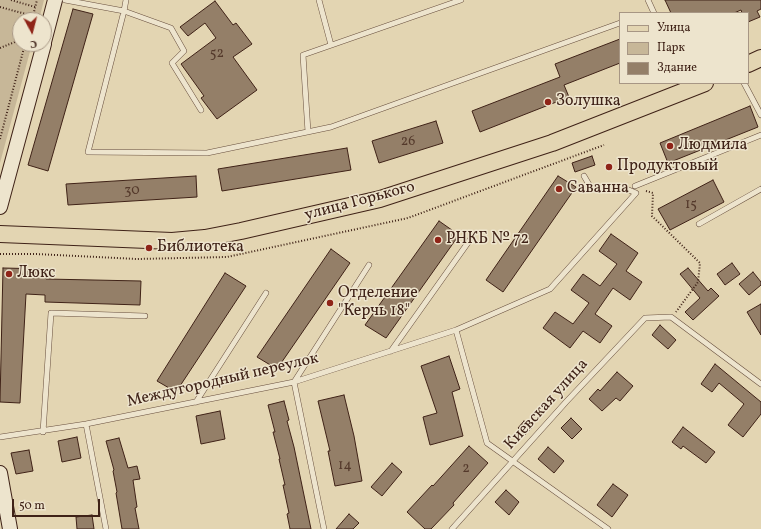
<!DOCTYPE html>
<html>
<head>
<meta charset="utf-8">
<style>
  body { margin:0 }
  #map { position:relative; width:761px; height:529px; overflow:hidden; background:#e3d5b2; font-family:Vollkorn,serif }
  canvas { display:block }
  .legend { position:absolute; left:619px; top:12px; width:130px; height:72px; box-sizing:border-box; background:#ede4cd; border:1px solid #a79684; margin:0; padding:5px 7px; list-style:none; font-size:12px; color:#3f2217 }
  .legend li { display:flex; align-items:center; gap:8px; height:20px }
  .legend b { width:20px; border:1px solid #a79684 }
  .north { position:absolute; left:12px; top:12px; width:40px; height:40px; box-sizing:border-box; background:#ede4cd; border:1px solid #a79684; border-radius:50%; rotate:173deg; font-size:11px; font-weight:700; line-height:16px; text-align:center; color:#3f2217 }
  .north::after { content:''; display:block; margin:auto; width:14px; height:18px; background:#8f2418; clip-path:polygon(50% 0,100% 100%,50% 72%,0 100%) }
  .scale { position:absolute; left:12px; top:499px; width:88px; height:18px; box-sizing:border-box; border:2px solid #3f2217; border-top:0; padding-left:5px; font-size:12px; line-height:14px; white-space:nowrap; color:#3f2217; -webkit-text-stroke:3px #ede4cd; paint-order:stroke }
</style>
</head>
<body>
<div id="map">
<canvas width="761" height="529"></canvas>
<ul class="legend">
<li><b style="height:5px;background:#e3d5b2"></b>Улица</li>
<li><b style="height:11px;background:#c7b798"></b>Парк</li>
<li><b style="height:11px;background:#947f68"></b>Здание</li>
</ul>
<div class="north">С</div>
<div class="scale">50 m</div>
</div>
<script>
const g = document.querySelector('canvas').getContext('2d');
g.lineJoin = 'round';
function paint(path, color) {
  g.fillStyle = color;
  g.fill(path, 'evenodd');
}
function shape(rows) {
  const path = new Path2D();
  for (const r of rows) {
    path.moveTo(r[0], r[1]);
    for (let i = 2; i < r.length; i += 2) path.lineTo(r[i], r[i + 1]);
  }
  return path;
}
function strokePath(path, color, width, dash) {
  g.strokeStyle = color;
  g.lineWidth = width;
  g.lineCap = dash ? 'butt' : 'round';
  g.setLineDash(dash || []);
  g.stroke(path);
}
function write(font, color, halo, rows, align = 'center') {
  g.font = font + ' Vollkorn,serif';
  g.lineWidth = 3;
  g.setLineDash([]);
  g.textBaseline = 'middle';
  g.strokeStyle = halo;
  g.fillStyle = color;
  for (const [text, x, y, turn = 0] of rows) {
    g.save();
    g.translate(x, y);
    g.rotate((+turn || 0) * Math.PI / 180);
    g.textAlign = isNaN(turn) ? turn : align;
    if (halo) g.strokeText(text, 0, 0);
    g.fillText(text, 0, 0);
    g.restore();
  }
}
const green = shape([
  [0,0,44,0,39,20,20,20,20,44,32,44,0,163]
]);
const building = shape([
  [665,0,761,0,761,9,757,11,760,17,748,22,748,13,742,13,741,10,734,13,671,13,665,0],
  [215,1,233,25,236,23,252,44,233,57,257,90,217,119,201,98,204,96,181,64,216,38,205,23,188,36,180,27,215,1],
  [73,9,93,14,48,171,28,165,73,9],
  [620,39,620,63,564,85,569,97,480,132,472,111,560,77,555,64,620,39],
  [750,106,758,127,668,163,660,143,750,106],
  [436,121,443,143,379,163,372,141,436,121],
  [347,148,351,170,222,191,218,169,347,148],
  [592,156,595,165,575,172,572,163,592,156],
  [196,176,197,197,68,205,66,184,196,176],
  [558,176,576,187,503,292,486,280,558,176],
  [713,180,724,202,670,230,658,209,713,180],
  [439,221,459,235,386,338,365,325,439,221],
  [611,234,638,253,626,271,642,282,630,300,613,288,595,314,612,326,600,343,583,331,570,348,543,328,555,312,573,324,589,303,571,290,583,274,600,286,617,264,599,251,611,234],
  [331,249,350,263,277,369,257,357,331,249],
  [732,263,740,274,725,285,717,274,732,263],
  [3,268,46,269,46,279,141,281,140,305,45,302,45,295,26,294,20,403,0,402,3,268],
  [688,268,708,291,711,288,719,296,693,320,685,312,700,298,680,274,688,268],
  [753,272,761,282,761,285,749,295,739,284,753,272],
  [225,273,246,286,176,392,157,381,225,273],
  [761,304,761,335,747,312,761,304],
  [660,325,676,340,668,349,652,335,660,325],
  [449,356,460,389,452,392,463,436,430,445,423,417,437,413,421,366,449,356],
  [715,364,761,402,761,414,743,437,728,425,744,404,719,383,712,392,701,384,715,364],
  [617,372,633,386,620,401,616,398,602,411,589,399,598,389,600,391,617,372],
  [344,395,354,436,362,481,335,486,328,451,330,451,318,401,344,395],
  [284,401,289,420,287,421,294,447,311,529,290,529,287,514,289,513,283,485,285,485,279,459,280,459,273,432,275,432,268,405,284,401],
  [220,411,225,439,201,444,196,416,220,411],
  [571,418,582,429,572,439,561,428,571,418],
  [524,421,532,428,525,435,518,428,524,421],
  [683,427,715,452,706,463,683,446,681,449,672,442,683,427],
  [77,437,81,458,62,462,58,441,77,437],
  [119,438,128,468,137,466,140,479,133,480,137,507,135,508,139,529,122,529,116,493,117,492,113,471,114,470,106,441,119,438],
  [469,446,488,463,453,503,454,505,431,529,425,529,407,512,432,485,433,486,469,446],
  [548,447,564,461,554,473,538,459,548,447],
  [29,450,33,471,16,474,11,453,29,450],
  [392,463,402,472,382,496,371,487,392,463],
  [613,484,628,495,612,517,597,505,613,484],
  [506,490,519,502,509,515,495,502,506,490],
  [349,514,359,523,353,529,336,529,349,514],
  [92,515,94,529,77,529,76,517,92,515]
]);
const path = shape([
  [11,0,35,7],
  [0,7,33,16],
  [32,20,37,0],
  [0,48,20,40],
  [0,139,25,44],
  [646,191,653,193,652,216,700,263,698,282,676,312],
  [0,254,36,254,137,259,227,257,408,218,604,145]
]);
const service = shape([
  [65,0,124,11,126,0],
  [319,0,331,45],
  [648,0,654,13],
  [744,83,761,115],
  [201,110,172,63,184,51,171,28,124,11,88,152,207,153,331,127,620,23],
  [308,132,303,55,461,0],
  [635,186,761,135],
  [699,224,761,189],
  [456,330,487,443,608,529],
  [391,351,472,237],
  [196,402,266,293],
  [86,424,106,529],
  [43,432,51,313,145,316],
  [0,437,86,424,294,382,456,330,550,289,636,193,624,188,591,188,584,176],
  [324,529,294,382,369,265],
  [452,529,566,402,645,318,671,317,761,384]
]);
const secondary = shape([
  [44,42,55,0],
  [0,207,44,44],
  [0,473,10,529]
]);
const primary = shape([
  [748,64,761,58],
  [0,234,172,241,205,238,241,231,380,199,552,143,705,83]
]);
const markers = [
  [548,102,4,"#8f2418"],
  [670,146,4,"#8f2418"],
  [609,167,4,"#8f2418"],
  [559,189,4,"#8f2418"],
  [438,240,4,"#8f2418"],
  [149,248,4,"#8f2418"],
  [9,274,4,"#8f2418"],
  [330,303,4,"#8f2418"]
];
const numberNames = [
  ["52",217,54],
  ["26",408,142],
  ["30",132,191],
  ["15",691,205],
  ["14",345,466],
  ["2",466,469]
];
const poiNames = [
  ["Золушка",556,102],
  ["Людмила",678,146],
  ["Продуктовый",617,167],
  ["Саванна",567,189],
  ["РНКБ № 72",446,240],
  ["Библиотека",157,248],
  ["Люкс",17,274],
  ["Отделение",338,294],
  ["\"Керчь 18\"",338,312]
];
const streetNames = [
  ["улица Горького",360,202,-15],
  ["Междугородный переулок",223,381,-13],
  ["Киевская улица",547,405,-48]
];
paint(green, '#c7b798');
paint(building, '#947f68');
strokePath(building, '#3f2217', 1);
strokePath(service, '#684f3e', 6);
strokePath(secondary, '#3f2217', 16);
strokePath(primary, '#3f2217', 18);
strokePath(path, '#3f2217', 2, [1, 2]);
strokePath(service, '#ede4cd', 5);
strokePath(secondary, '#ede4cd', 14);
strokePath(primary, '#e3d5b2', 16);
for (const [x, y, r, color] of markers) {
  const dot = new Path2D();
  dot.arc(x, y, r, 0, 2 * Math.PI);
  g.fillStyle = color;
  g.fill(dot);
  strokePath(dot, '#ede4cd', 1.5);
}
write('14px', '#54392b', null, numberNames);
write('16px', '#3f2217', '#ede4cd', poiNames, 'left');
write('16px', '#3f2217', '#ede4cd', streetNames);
</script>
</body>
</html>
